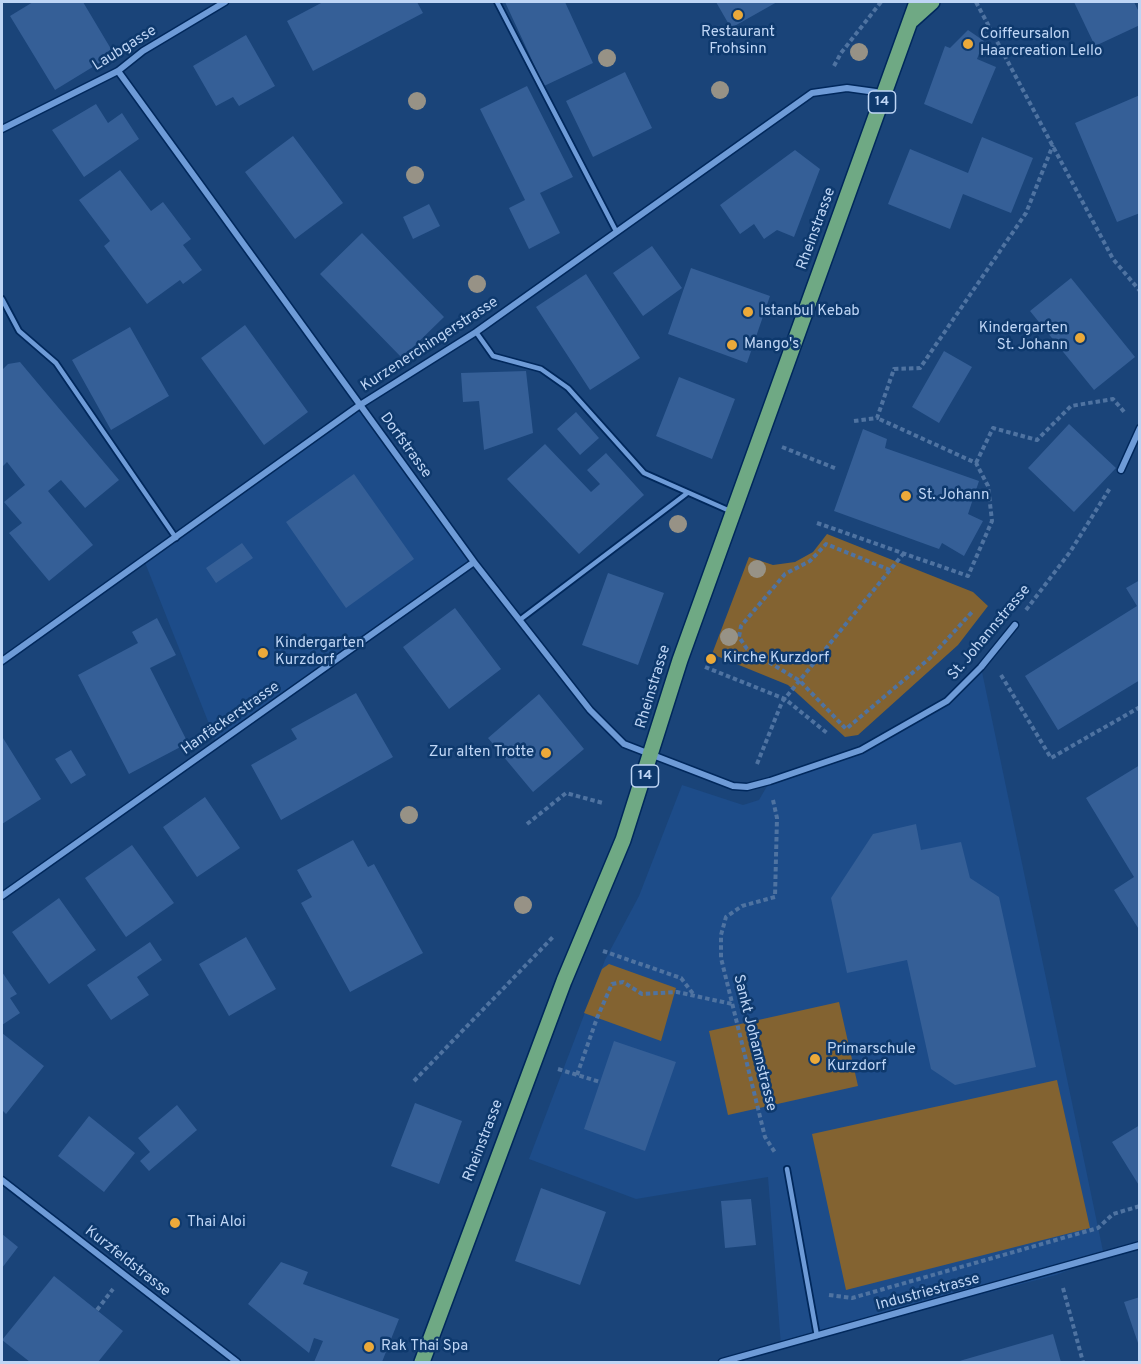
<!DOCTYPE html>
<html>
<head>
<meta charset="utf-8">
<style>
  body { margin:0 }
  #map { position:relative; width:1141px; height:1364px; overflow:hidden; background:#1a4479; font-family:Overpass,sans-serif }
  canvas { display:block }
  .frame { position:absolute; inset:0; border:3px solid #bed5f5; pointer-events:none }
</style>
</head>
<body>
<div id="map">
<canvas width="1141" height="1364"></canvas>
<div class="frame"></div>
</div>
<script>
const g = document.querySelector('canvas').getContext('2d');
g.lineJoin = 'round';
function paint(path, color) {
  g.fillStyle = color;
  g.fill(path, 'evenodd');
}
function shape(rows) {
  const path = new Path2D();
  for (const r of rows) {
    path.moveTo(r[0], r[1]);
    for (let i = 2; i < r.length; i += 2) path.lineTo(r[i], r[i + 1]);
  }
  return path;
}
function strokePath(path, color, width, dash) {
  g.strokeStyle = color;
  g.lineWidth = width;
  g.lineCap = dash ? 'butt' : 'round';
  g.setLineDash(dash || []);
  g.stroke(path);
}
function write(font, color, halo, rows, align = 'center') {
  g.font = font + ' Overpass,sans-serif';
  g.lineWidth = 5;
  g.setLineDash([]);
  g.textBaseline = 'middle';
  g.strokeStyle = halo;
  g.fillStyle = color;
  for (const [text, x, y, turn = 0] of rows) {
    g.save();
    g.translate(x, y);
    g.rotate((+turn || 0) * Math.PI / 180);
    g.textAlign = isNaN(turn) ? turn : align;
    if (halo) g.strokeText(text, 0, 0);
    g.fillText(text, 0, 0);
    g.restore();
  }
}
const built = shape([
  [360,405,474,562,217,744,144,560],
  [981,667,1104,1256,1056,1275,781,1346,768,1177,636,1199,529,1159,605,960,639,896,682,785,743,805,759,800,770,781,861,750,947,701]
]);
const green = shape([
  [827,534,973,592,988,606,958,645,858,735,845,737,788,685,712,654,749,557,773,565,795,562,813,552],
  [609,964,676,988,661,1041,584,1013,602,969],
  [839,1002,858,1086,728,1115,709,1031],
  [1057,1080,1090,1228,846,1290,812,1134]
]);
const building = shape([
  [33,2,83,2,114,54,55,90,10,16],
  [323,2,417,2,423,13,313,71,287,21],
  [505,2,565,2,593,63,544,86],
  [716,2,777,2,731,28],
  [1074,2,1134,2,1140,14,1140,25,1095,46],
  [968,30,984,41,977,59,996,67,972,124,924,104,945,46,950,48],
  [246,35,275,86,239,106,233,97,216,106,193,66],
  [625,72,652,128,593,157,566,101],
  [527,86,573,177,540,193,560,233,529,249,509,208,525,200,480,109],
  [1140,95,1140,213,1117,222,1075,123],
  [96,104,108,123,122,113,139,139,84,177,52,130],
  [293,136,343,203,295,239,245,172],
  [982,137,1033,158,1011,213,963,194,950,229,888,204,910,149,968,173],
  [795,150,820,169,794,237,777,230,764,239,754,224,740,234,720,205],
  [120,170,151,211,163,202,191,239,183,245,202,270,183,284,180,280,147,304,104,246,110,241,79,200],
  [429,204,440,226,413,239,403,217],
  [362,233,444,317,402,358,320,274],
  [652,246,682,288,643,316,613,273],
  [691,268,770,296,747,363,668,334],
  [586,274,640,358,590,390,536,307],
  [1071,278,1135,357,1094,390,1030,311],
  [245,325,308,412,264,445,201,358],
  [130,327,169,396,111,430,72,360],
  [944,351,972,367,939,423,912,407],
  [20,362,119,480,85,508,61,480,48,491,93,545,49,581,9,533,22,523,4,502,25,485,7,462,2,467,2,370,8,364],
  [526,371,533,433,484,450,479,401,463,402,461,373],
  [679,377,735,399,712,459,656,436],
  [576,412,599,438,580,455,557,429],
  [1069,424,1116,468,1074,512,1028,468],
  [863,429,887,439,885,448,979,481,968,514,983,521,964,556,942,543,939,549,834,511],
  [545,444,591,492,600,484,587,470,606,453,644,495,579,554,507,479],
  [354,474,414,559,346,608,286,522],
  [242,543,253,558,216,583,206,568],
  [608,573,664,593,638,665,582,645],
  [1140,580,1140,680,1058,730,1025,676,1137,606,1126,588],
  [455,608,501,669,449,709,403,647],
  [157,618,176,655,150,668,188,743,129,774,78,675,138,643,132,632],
  [356,693,393,757,281,820,251,765,297,739,291,729],
  [539,694,584,749,533,792,488,738],
  [3,738,41,799,2,824,2,739],
  [71,750,86,775,71,784,55,759],
  [1140,765,1140,931,1114,890,1134,877,1086,798],
  [205,797,240,848,197,877,163,827],
  [916,824,921,850,961,842,970,878,999,897,1036,1067,955,1085,931,1069,907,960,847,973,831,898,873,834],
  [353,840,368,867,374,864,423,953,350,992,301,903,312,897,297,870],
  [132,845,174,903,126,937,85,878],
  [59,898,96,950,49,984,12,932],
  [246,937,276,989,229,1016,199,964],
  [150,942,162,960,137,977,149,995,111,1020,87,985],
  [2,972,17,994,10,998,20,1013,2,1025],
  [2,1033,44,1066,6,1114,2,1110],
  [614,1041,676,1062,645,1151,584,1129],
  [415,1103,462,1121,439,1184,391,1166],
  [177,1105,197,1130,149,1171,140,1161,150,1152,138,1138],
  [89,1116,135,1153,104,1192,58,1156],
  [1140,1125,1140,1187,1112,1142],
  [541,1188,606,1212,580,1285,515,1261],
  [751,1199,756,1245,725,1248,721,1201],
  [2,1234,18,1247,2,1268],
  [281,1262,308,1272,303,1284,399,1319,382,1362,314,1362,323,1341,314,1338,309,1353,248,1304],
  [54,1276,123,1331,98,1362,30,1362,2,1340],
  [1140,1297,1140,1346,1139,1346,1124,1302],
  [1053,1334,1061,1362,956,1362]
]);
const path = shape([
  [976,2,1113,259,1140,291],
  [834,66,841,53,881,2],
  [854,421,877,418,894,369,920,368,1026,213,1053,145],
  [782,447,837,469],
  [976,463,993,428,1037,440,1071,406,1113,399,1126,414],
  [817,523,968,576,992,521,988,486,976,463,877,418],
  [890,570,826,544,810,561,785,574,741,626,739,637,747,649,800,681,846,729,930,658,973,611],
  [1026,610,1070,552,1110,488],
  [705,667,785,699,827,733],
  [1001,675,1051,758,1140,707],
  [757,764,782,702,904,553],
  [773,800,777,818,775,897,742,906,726,917,721,935,721,958,765,1137,776,1154],
  [527,824,566,793,603,803],
  [603,951,681,978,694,995],
  [558,1069,600,1082],
  [577,1075,597,1018,612,984,623,982,642,994,677,992,732,1004],
  [414,1081,553,937],
  [1063,1288,1083,1362],
  [829,1295,852,1298,1098,1228,1113,1214,1140,1206],
  [97,1310,113,1289]
]);
const lane = shape([
  [497,2,616,231],
  [2,299,19,331,56,363,176,538],
  [476,332,493,356,541,369,568,388,644,473,730,511],
  [521,619,686,494],
  [787,1169,817,1336]
]);
const street = shape([
  [118,71,474,562,590,710,624,744,733,786,747,787,770,781,861,750,947,701,981,667,1015,625],
  [2,129,118,71,143,51,225,2],
  [1121,470,1140,428],
  [2,661,360,405,476,332,812,93,847,88,883,93],
  [2,896,474,562],
  [2,1180,237,1362],
  [722,1362,1140,1245]
]);
const primary = shape([
  [912,20,932,2],
  [422,1362,564,981,623,840,680,660,917,2]
]);
const trees = [
  [859,52],
  [607,58],
  [720,90],
  [417,101],
  [415,175],
  [477,284],
  [678,524],
  [757,569],
  [729,637],
  [409,815],
  [523,905]
];
const markers = [
  [738,15,6,"#eba93a"],
  [968,44,6,"#eba93a"],
  [748,312,6,"#eba93a"],
  [1080,338,6,"#eba93a"],
  [732,345,6,"#eba93a"],
  [906,496,6,"#eba93a"],
  [263,653,6,"#eba93a"],
  [711,659,6,"#eba93a"],
  [546,753,6,"#eba93a"],
  [815,1059,6,"#eba93a"],
  [175,1223,6,"#eba93a"],
  [369,1347,6,"#eba93a"]
];
const shields = [
  [882,102,27],
  [645,776,27]
];
const shieldNames = [
  ["14",882,102],
  ["14",645,776]
];
const poiNames = [
  ["Restaurant",738,33,"center"],
  ["Frohsinn",738,50,"center"],
  ["Coiffeursalon",980,35],
  ["Haarcreation Lello",980,52],
  ["Istanbul Kebab",760,312],
  ["Kindergarten",1068,329,"right"],
  ["St. Johann",1068,346,"right"],
  ["Mango's",744,345],
  ["St. Johann",918,496],
  ["Kindergarten",275,644],
  ["Kurzdorf",275,661],
  ["Kirche Kurzdorf",723,659],
  ["Zur alten Trotte",534,753,"right"],
  ["Primarschule",827,1050],
  ["Kurzdorf",827,1067],
  ["Thai Aloi",187,1223],
  ["Rak Thai Spa",381,1347]
];
const streetNames = [
  ["Laubgasse",125,49,-32],
  ["Rheinstrasse",817,229,-70],
  ["Kurzenerchingerstrasse",430,345,-33],
  ["Dorfstrasse",405,446,54],
  ["St. Johannstrasse",990,633,-50],
  ["Rheinstrasse",654,687,-73],
  ["Hanfäckerstrasse",231,719,-35],
  ["Sankt Johannstrasse",754,1043,76],
  ["Rheinstrasse",484,1141,-69],
  ["Kurzfeldstrasse",127,1262,38],
  ["Industriestrasse",928,1293,-15]
];
paint(built, '#1d4c89');
paint(green, '#836331');
paint(building, '#355f97');
strokePath(lane, '#00285c', 8);
strokePath(street, '#00285c', 9);
strokePath(primary, '#00285c', 18);
strokePath(path, '#4f73a1', 4, [4.5, 3]);
strokePath(lane, '#6e9bd7', 4.5);
strokePath(street, '#6e9bd7', 6);
strokePath(primary, '#6fa984', 15);
g.fillStyle = '#979286';
for (const [x, y] of trees) {
  g.beginPath();
  g.arc(x, y, 9, 0, 2 * Math.PI);
  g.fill();
}
for (const [x, y, r, color] of markers) {
  const dot = new Path2D();
  dot.arc(x, y, r, 0, 2 * Math.PI);
  g.fillStyle = color;
  g.fill(dot);
  strokePath(dot, '#0e396d', 2);
}
for (const [x, y, w] of shields) {
  const box = new Path2D();
  box.roundRect(x - w / 2, y - 11, w, 22, 4.5);
  g.fillStyle = '#0e396d';
  g.fill(box);
  strokePath(box, '#bed5f5', 1.5);
}
write('bold 14px', '#bed5f5', null, shieldNames);
write('15px', '#bed5f5', '#0e396d', poiNames, 'left');
write('15px', '#bed5f5', '#0e396d', streetNames);
</script>
</body>
</html>
